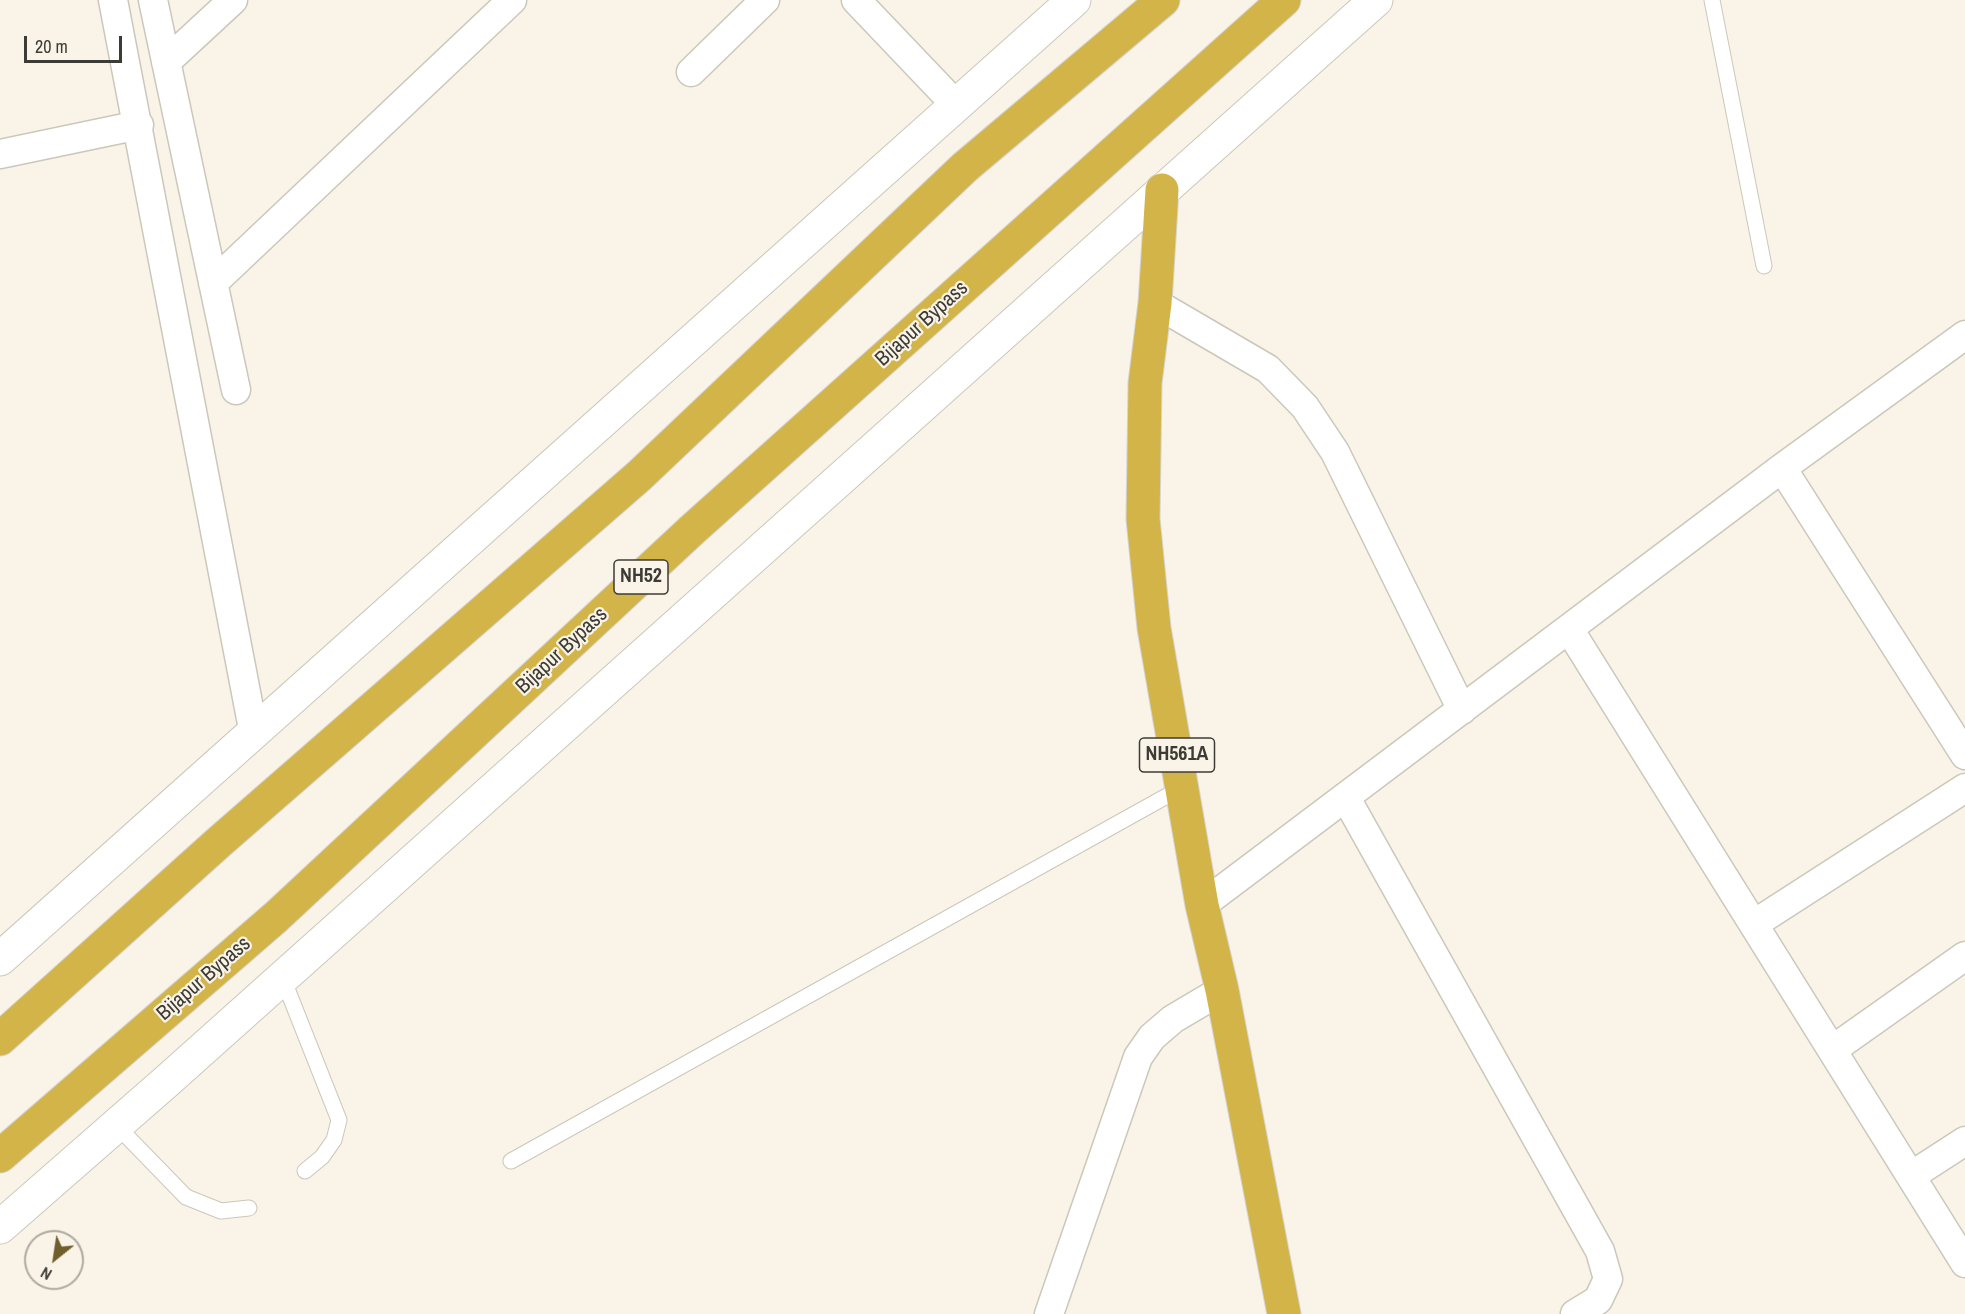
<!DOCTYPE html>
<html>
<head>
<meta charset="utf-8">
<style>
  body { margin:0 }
  #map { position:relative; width:1965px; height:1314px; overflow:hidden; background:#f9f4e7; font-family:"Archivo Narrow",sans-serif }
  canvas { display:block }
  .north { position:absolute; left:24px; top:1230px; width:60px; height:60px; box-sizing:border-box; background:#f9f4e7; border:2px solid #aeaaa0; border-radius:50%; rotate:210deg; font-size:16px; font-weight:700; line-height:24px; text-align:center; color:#3d3b36 }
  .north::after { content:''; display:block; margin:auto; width:21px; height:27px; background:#705f2d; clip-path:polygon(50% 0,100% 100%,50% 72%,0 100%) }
  .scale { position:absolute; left:24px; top:36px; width:98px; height:27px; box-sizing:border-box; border:3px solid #3d3b36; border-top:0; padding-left:8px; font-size:18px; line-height:21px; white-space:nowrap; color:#3d3b36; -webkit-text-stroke:4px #f9f4e7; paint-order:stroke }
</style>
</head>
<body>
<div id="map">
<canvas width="1965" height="1314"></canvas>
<div class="north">N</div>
<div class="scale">20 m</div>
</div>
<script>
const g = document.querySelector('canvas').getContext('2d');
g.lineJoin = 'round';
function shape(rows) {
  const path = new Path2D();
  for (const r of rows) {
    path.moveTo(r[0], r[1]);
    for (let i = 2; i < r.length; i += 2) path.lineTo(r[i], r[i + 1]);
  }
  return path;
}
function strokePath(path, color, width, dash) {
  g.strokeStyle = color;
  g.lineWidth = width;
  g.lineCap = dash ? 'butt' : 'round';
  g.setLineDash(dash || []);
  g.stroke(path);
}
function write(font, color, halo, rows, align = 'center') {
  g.font = font + ' "Archivo Narrow",sans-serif';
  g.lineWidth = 4.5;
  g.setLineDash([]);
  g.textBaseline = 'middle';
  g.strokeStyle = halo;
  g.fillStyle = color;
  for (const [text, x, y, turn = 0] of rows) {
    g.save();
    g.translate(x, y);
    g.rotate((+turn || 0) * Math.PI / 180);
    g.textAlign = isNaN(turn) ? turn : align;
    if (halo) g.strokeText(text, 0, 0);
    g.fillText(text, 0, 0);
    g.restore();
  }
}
const service = shape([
  [1712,0,1764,266],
  [282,976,339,1120,334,1140,322,1157,305,1171],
  [116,1125,186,1197,221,1211,249,1208],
  [511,1161,1183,787]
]);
const minor = shape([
  [113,0,254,734],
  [153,0,236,390],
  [856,0,957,106],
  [166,62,233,0],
  [691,72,765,0],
  [0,154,139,125],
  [213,283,512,0],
  [1155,303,1268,369,1305,407,1335,452,1462,710],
  [1782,468,1965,755],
  [1569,629,1965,1263],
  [1346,798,1600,1251,1608,1279,1598,1300,1575,1314],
  [1202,905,1782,468,1965,335],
  [1754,924,1965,788],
  [1832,1050,1965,956],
  [1911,1176,1965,1141],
  [1049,1314,1138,1057,1152,1037,1173,1019,1222,990]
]);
const tertiary = shape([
  [0,959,1074,0],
  [0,1227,167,1081,1376,0]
]);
const trunk = shape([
  [1162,190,1155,303,1145,383,1143,519,1154,628,1202,905,1222,990,1284,1314],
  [0,1039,218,843,639,476,965,167,1163,0],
  [0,1156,276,917,693,529,1284,0]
]);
const shields = [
  [641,577,54],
  [1177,755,75]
];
const shieldNames = [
  ["NH52",641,577],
  ["NH561A",1177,755]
];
const streetNames = [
  ["Bijapur Bypass",922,324,-42],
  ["Bijapur Bypass",562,651,-43],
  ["Bijapur Bypass",204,979,-41]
];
strokePath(service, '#cbc7ba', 17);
strokePath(minor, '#cbc7ba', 31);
strokePath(tertiary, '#cbc7ba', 35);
strokePath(trunk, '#d4d4d3', 35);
strokePath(service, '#fff', 15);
strokePath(minor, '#fff', 28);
strokePath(tertiary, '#fff', 33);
strokePath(trunk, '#d3b448', 33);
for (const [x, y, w] of shields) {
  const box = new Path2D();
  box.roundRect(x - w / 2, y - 17, w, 34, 4.5);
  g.fillStyle = '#f9f4e7';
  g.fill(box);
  strokePath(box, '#3d3b36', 1.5);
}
write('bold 20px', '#3d3b36', null, shieldNames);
write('21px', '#3d3b36', '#f9f4e7', streetNames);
</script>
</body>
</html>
